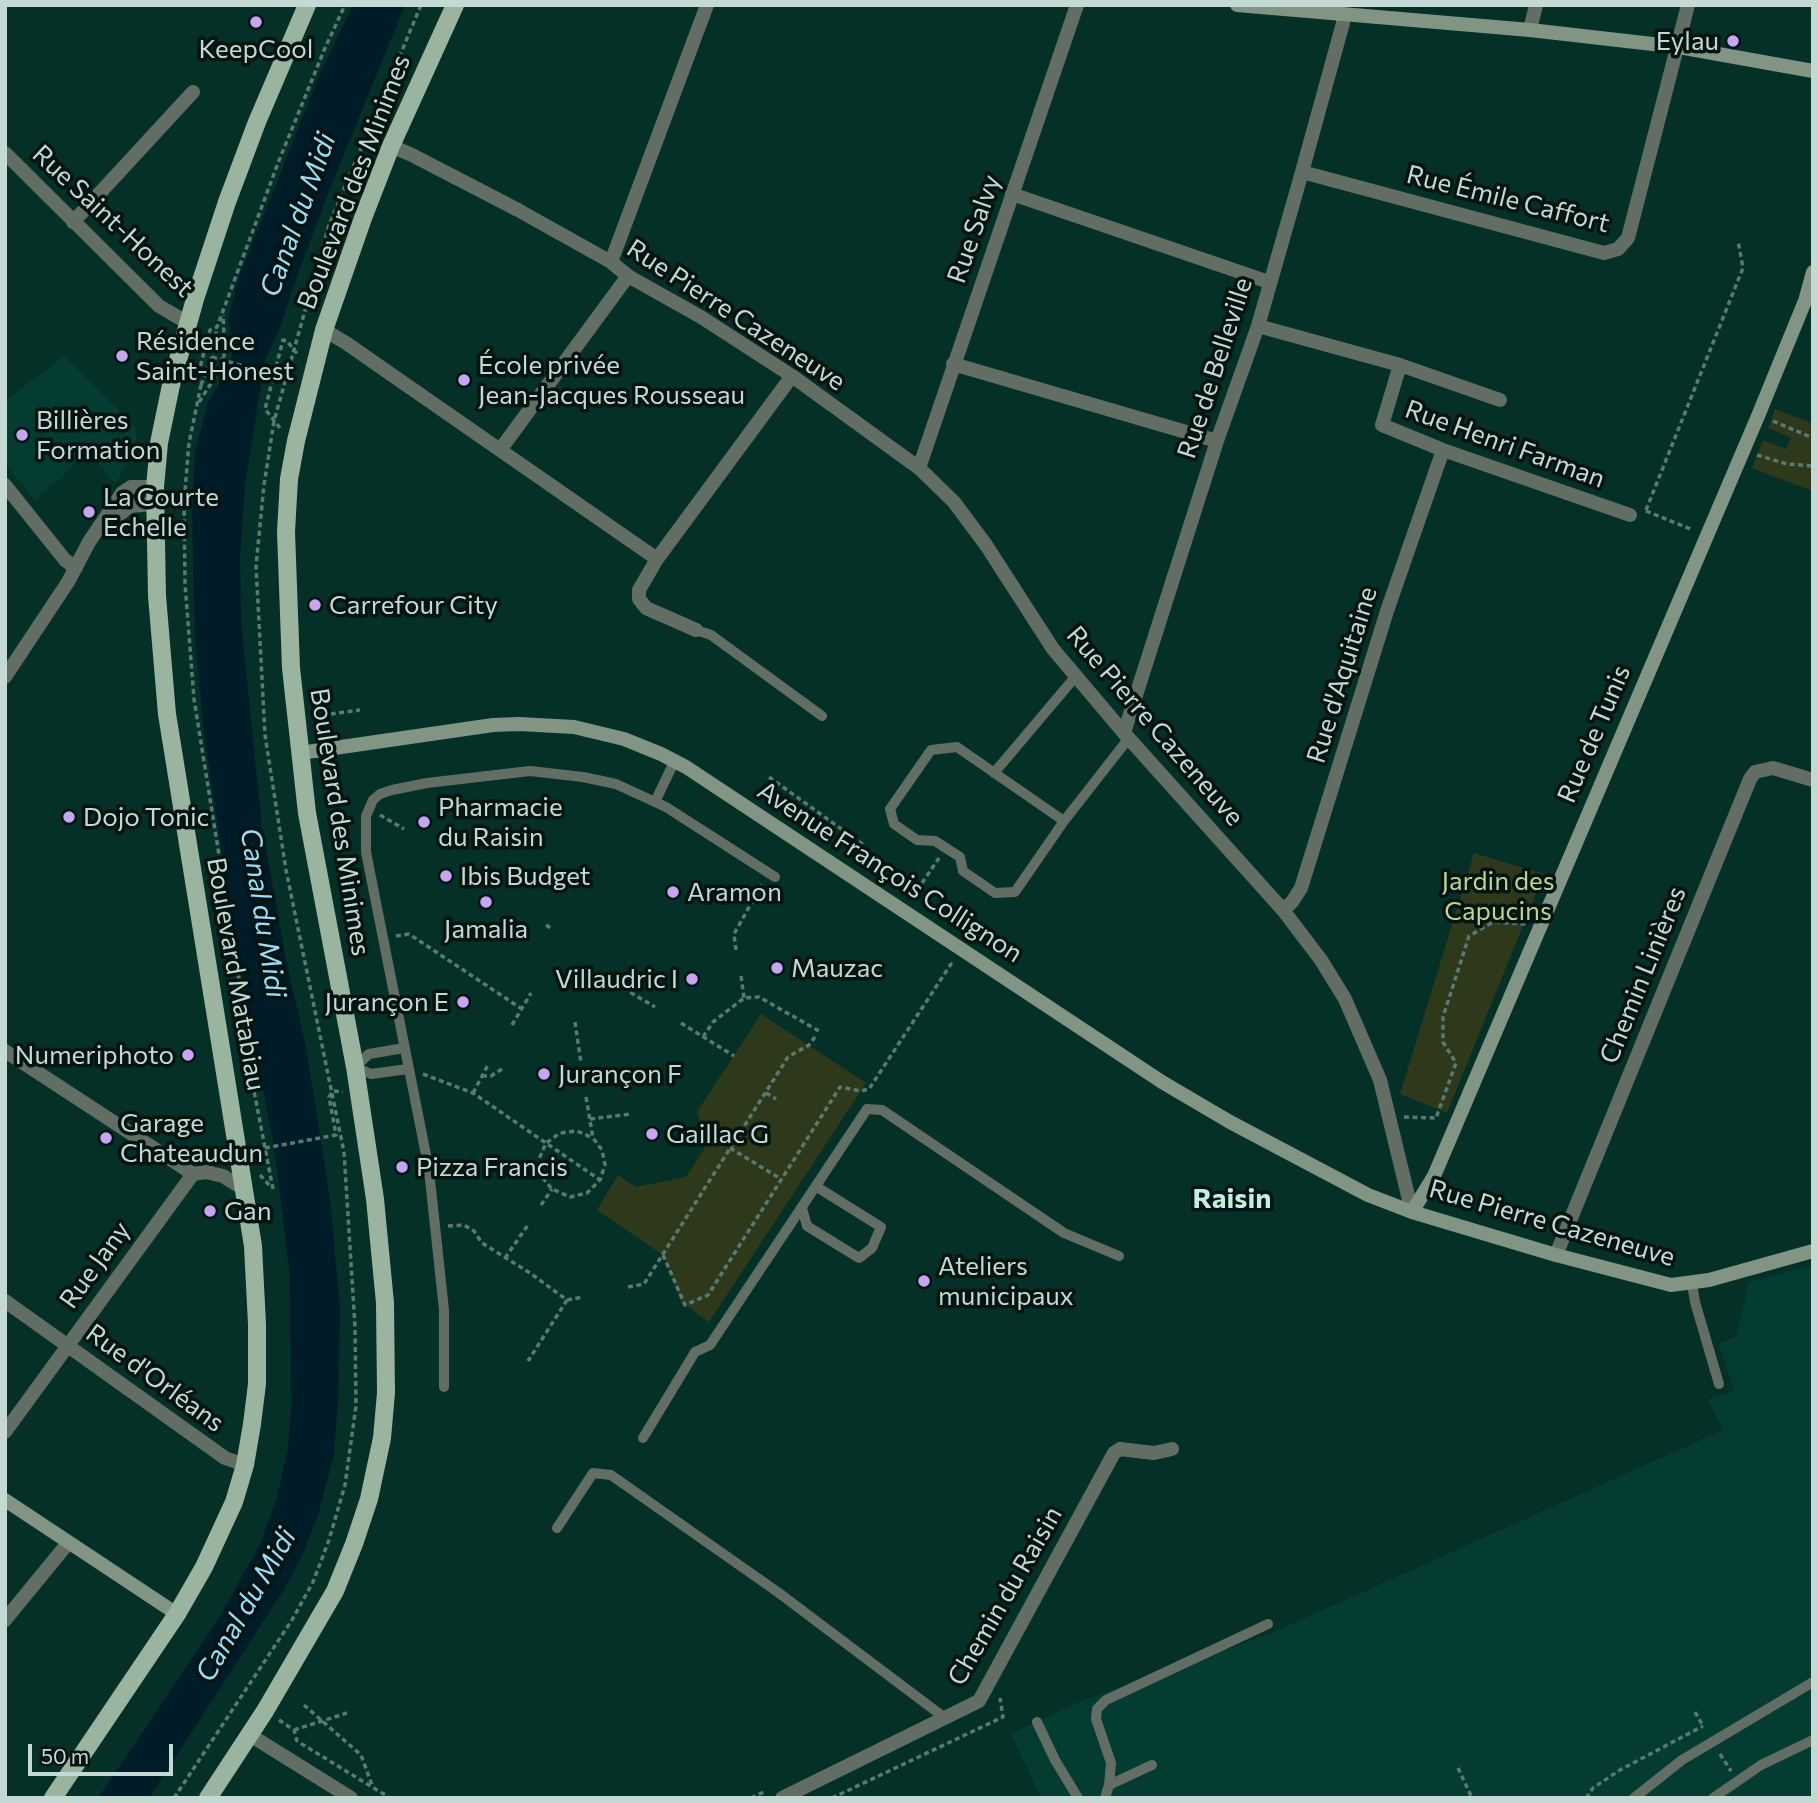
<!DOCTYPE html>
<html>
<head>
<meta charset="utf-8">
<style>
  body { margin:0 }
  #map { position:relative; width:1818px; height:1803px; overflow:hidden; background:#053027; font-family:Commissioner,sans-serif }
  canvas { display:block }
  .frame { position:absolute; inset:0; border:7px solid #c4d9d3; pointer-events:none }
  .scale { position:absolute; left:28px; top:1744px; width:145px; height:32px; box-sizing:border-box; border:4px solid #c4d9d3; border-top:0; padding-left:9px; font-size:21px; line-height:24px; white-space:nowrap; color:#c4d9d3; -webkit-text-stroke:5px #051411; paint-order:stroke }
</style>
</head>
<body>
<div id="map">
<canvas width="1818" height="1803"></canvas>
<div class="frame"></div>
<div class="scale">50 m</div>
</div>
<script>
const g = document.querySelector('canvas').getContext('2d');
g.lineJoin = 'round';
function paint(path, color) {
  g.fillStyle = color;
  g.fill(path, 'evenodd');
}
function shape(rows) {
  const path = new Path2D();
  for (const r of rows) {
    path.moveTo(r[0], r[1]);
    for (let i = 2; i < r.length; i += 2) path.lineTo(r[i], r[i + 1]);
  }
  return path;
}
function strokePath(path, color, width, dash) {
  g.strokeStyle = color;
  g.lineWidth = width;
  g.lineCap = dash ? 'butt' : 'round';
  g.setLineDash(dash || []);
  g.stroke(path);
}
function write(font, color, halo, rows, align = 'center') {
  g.font = font + ' Commissioner,sans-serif';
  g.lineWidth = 7;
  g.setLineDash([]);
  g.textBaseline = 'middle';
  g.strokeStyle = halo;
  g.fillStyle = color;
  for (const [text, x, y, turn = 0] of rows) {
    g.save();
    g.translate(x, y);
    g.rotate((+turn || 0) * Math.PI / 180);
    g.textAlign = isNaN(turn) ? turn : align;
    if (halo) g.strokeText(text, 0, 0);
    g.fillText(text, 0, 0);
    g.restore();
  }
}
const built = shape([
  [64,356,137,429,135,452,115,484,89,451,35,501,5,463,5,401],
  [1813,1265,1813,1798,1041,1798,1011,1734,1074,1704,1272,1633,1723,1430,1708,1400,1734,1390,1719,1344,1736,1336,1749,1282]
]);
const green = shape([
  [1775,409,1813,424,1813,491,1752,468,1763,440,1786,449,1791,438,1768,428],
  [1474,853,1544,874,1447,1113,1400,1094],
  [761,1014,866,1083,709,1322,681,1302,663,1255,597,1210,618,1175,636,1187,686,1177,706,1146,697,1112]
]);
const water = shape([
  [353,5,405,5,327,196,292,290,280,329,265,360,245,483,240,559,241,622,262,827,285,955,306,1047,330,1199,340,1308,338,1400,334,1454,318,1515,302,1556,283,1591,149,1798,98,1798,219,1618,260,1544,277,1497,288,1449,291,1409,290,1277,275,1153,231,915,204,733,195,638,192,514,195,452,208,402,228,369,232,355,233,343,228,319,238,280,320,73]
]);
const path = shape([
  [201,385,212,357,217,327],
  [199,402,221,368,225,351,223,315],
  [1773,421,1813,438],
  [280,428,265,409,283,340,287,341,298,355],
  [1757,455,1787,464,1813,466],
  [1646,510,1743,268,1738,241],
  [1646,511,1693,530],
  [316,721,323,715,360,710],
  [769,777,865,846],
  [380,815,404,829],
  [922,883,939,858],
  [546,925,552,929],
  [396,936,409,934,522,1009],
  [736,950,734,934,762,884],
  [741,976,744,998],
  [623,988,655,1007],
  [575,1022,581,1063],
  [681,1023,734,1056],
  [512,1025,531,993],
  [703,1037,713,1022,744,998,759,997,819,1031],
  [423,1074,473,1093,600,1180],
  [482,1076,491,1076,502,1069],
  [473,1093,489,1063],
  [766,1093,776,1099],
  [586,1097,593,1138,602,1150,605,1165,600,1180,587,1193,570,1197,552,1189,542,1177,539,1159,546,1143,560,1133,577,1131,593,1138],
  [1404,1117,1436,1118,1456,1063,1443,1042,1443,1017,1469,936,1493,922,1526,924],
  [590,1119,631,1114],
  [265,1148,336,1135,329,1097,333,1091,343,1092],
  [730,1148,781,1179],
  [260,1175,271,1187],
  [273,1189,254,1091,244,1011,194,699,185,584,184,503,189,443,201,385,197,379,210,330,217,327,278,163,325,48,345,5],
  [541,1205,552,1189],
  [448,1226,464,1225,474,1231,482,1243,530,1273,567,1300,528,1361],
  [663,1255,685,1305,708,1295,840,1087,861,1091,869,1089,951,964,949,961],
  [505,1258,528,1225],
  [628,1287,644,1284,788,1057,809,1045,815,1037],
  [567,1300,583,1297],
  [304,1705,361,1755,372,1785],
  [1695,1712,1703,1726],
  [279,1720,294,1730,297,1741,390,1798],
  [294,1730,347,1713],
  [1720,1754,1731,1771],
  [1458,1768,1472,1798],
  [174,1798,292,1620,313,1582,329,1540,345,1485,356,1406,355,1327,344,1152,286,870,265,735,256,566,264,485,274,421,329,225,421,5],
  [751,1798,766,1791],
  [832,1798,1003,1717,1000,1698],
  [1586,1798,1593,1788,1620,1770,1703,1726]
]);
const lane = shape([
  [696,630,711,635,822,716],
  [957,747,1064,821,1015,892,995,893,963,871,960,857,935,841,917,840,894,824,890,809,931,750,957,747],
  [994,773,1076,676],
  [655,802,675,760],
  [1064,821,1129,738],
  [404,1048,369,1054,355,1067,371,1074,408,1069],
  [802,1208,807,1226,859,1258,872,1248,881,1227,817,1187],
  [1692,1284,1695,1302,1719,1384],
  [444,1387,444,1310,429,1170,366,852,366,816,373,800,380,794,392,790,427,783,530,771,583,777,616,784,666,807,775,877],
  [643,1438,695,1352,710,1345,867,1109,882,1110,1064,1233,1119,1256],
  [557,1528,593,1473,611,1475,779,1593,945,1718],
  [1037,1722,1055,1760,1078,1798],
  [1109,1785,1152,1765],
  [1105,1798,1109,1785,1111,1763,1096,1719,1097,1709,1106,1700,1268,1624],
  [1634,1798,1682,1760,1813,1682],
  [1713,1798,1761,1765,1813,1740]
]);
const street = shape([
  [1530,30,1536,5],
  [391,146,412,155,518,210,611,262,628,276,701,317,792,376,919,468,954,502,986,545,1053,649,1124,733,1283,910,1321,960,1345,999,1380,1080,1412,1212],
  [5,153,159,306,188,323],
  [1302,172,1604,253,1618,249,1628,238,1688,5],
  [1012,194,1269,282],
  [73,222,193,92],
  [611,262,707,5],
  [1258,326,1400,365,1500,400],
  [324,330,346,343,657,559],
  [953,364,1217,441],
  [1400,365,1382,425,1443,450,1630,515],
  [500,450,628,276],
  [919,468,1077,5],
  [5,485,65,560,76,568],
  [108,530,115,518,130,506,154,504],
  [696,630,646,608,639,599,639,590,657,559,792,376],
  [5,677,68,582,89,542,122,493,131,487,155,487],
  [1124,733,1217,441,1258,326,1302,172,1343,23,1343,15],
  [1283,910,1292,902,1301,888,1387,611,1443,450],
  [5,1051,193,1174],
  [1556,1255,1750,779,1755,772,1773,768,1813,780],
  [5,1301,225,1458,245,1465],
  [5,1432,193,1174,206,1172,223,1176,244,1189],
  [5,1620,68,1543],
  [250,1735,351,1798],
  [782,1798,979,1701,1114,1453,1120,1449,1154,1453,1172,1449]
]);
const secondary = shape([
  [1237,5,1530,30,1679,47,1813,71],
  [300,753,493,725,519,724,574,727,624,739,661,754,686,767,1162,1082,1230,1122,1368,1195,1412,1212,1556,1255,1671,1285,1709,1280,1813,1251],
  [1412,1212,1434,1176,1758,416,1805,301,1813,272],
  [5,1500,177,1614]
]);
const primary = shape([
  [53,1798,177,1614,204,1567,234,1502,245,1465,252,1424,257,1384,257,1324,253,1246,167,714,157,596,155,487,159,443,171,385,195,299,227,202,257,122,307,5],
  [208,1798,265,1711,335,1591,354,1544,369,1499,382,1438,386,1393,385,1303,375,1199,355,1067,307,813,291,668,286,532,289,479,296,441,324,330,363,218,391,146,455,5]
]);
const pathBridge = shape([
  [212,357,272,374]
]);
const markers = [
  [256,22,7,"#c6a6f0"],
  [1733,41,7,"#c6a6f0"],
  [122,356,7,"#c6a6f0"],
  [464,380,7,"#c6a6f0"],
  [22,435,7,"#c6a6f0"],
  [89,512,7,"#c6a6f0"],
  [315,605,7,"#c6a6f0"],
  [69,817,7,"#c6a6f0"],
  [424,822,7,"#c6a6f0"],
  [446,876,7,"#c6a6f0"],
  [673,892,7,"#c6a6f0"],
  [486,902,7,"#c6a6f0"],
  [777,968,7,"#c6a6f0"],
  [692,979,7,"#c6a6f0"],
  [463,1002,7,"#c6a6f0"],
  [188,1055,7,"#c6a6f0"],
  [544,1074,7,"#c6a6f0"],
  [652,1134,7,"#c6a6f0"],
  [106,1138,7,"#c6a6f0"],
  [402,1167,7,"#c6a6f0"],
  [210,1211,7,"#c6a6f0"],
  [924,1281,7,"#c6a6f0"]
];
const poiNames = [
  ["Eylau",1719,41,"right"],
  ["KeepCool",256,49,"center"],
  ["Résidence",136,341],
  ["Saint-Honest",136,371],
  ["École privée",478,365],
  ["Jean-Jacques Rousseau",478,395],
  ["Billières",36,420],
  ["Formation",36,450],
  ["La Courte",103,497],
  ["Echelle",103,527],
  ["Carrefour City",329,605],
  ["Pharmacie",438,807],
  ["du Raisin",438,837],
  ["Dojo Tonic",83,817],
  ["Ibis Budget",460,876],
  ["Aramon",687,892],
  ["Jamalia",486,929,"center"],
  ["Mauzac",791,968],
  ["Villaudric I",678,979,"right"],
  ["Jurançon E",449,1002,"right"],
  ["Numeriphoto",174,1055,"right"],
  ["Jurançon F",558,1074],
  ["Garage",120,1123],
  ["Chateaudun",120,1153],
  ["Gaillac G",666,1134],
  ["Pizza Francis",416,1167],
  ["Gan",224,1211],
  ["Ateliers",938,1266],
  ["municipaux",938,1296]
];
const streetNames = [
  ["Boulevard des Minimes",354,182,-69],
  ["Rue Émile Caffort",1508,199,14],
  ["Rue Saint-Honest",113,221,43],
  ["Rue Salvy",974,229,-71],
  ["Rue Pierre Cazeneuve",736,315,33],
  ["Rue de Belleville",1215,368,-72],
  ["Rue Henri Farman",1505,444,20],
  ["Rue d'Aquitaine",1342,675,-73],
  ["Rue Pierre Cazeneuve",1155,726,49],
  ["Rue de Tunis",1594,734,-67],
  ["Boulevard des Minimes",340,822,81],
  ["Avenue François Collignon",890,872,33],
  ["Boulevard Matabiau",236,974,80],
  ["Chemin Linières",1643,975,-68],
  ["Rue Pierre Cazeneuve",1552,1223,16],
  ["Rue Jany",95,1265,-54],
  ["Rue d'Orléans",155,1378,36],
  ["Chemin du Raisin",1005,1596,-60]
];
const parkNames = [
  ["Jardin des",1498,881],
  ["Capucins",1498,911]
];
const waterNames = [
  ["Canal du Midi",298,215,-70],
  ["Canal du Midi",263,913,81],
  ["Canal du Midi",246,1605,-60]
];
const neighbourhoodNames = [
  ["Raisin",1232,1199]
];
paint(built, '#043c32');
paint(green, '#2e391c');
paint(water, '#001c28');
strokePath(path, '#587a72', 3.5, [5, 3.5]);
strokePath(lane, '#626e64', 10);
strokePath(street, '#626e64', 14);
strokePath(secondary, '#829585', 14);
strokePath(primary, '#9ab49f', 18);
strokePath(pathBridge, '#587a72', 3.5, [5, 3.5]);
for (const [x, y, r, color] of markers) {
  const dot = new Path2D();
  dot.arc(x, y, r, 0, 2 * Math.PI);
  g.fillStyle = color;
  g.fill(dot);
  strokePath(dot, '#051411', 2.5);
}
write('26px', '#c4d9d3', '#051411', poiNames, 'left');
write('26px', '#c4d9d3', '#051411', streetNames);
write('26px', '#bbd68f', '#051411', parkNames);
write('italic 28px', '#99ddfa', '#051411', waterNames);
write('bold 28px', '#c3efe2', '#051411', neighbourhoodNames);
</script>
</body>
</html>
